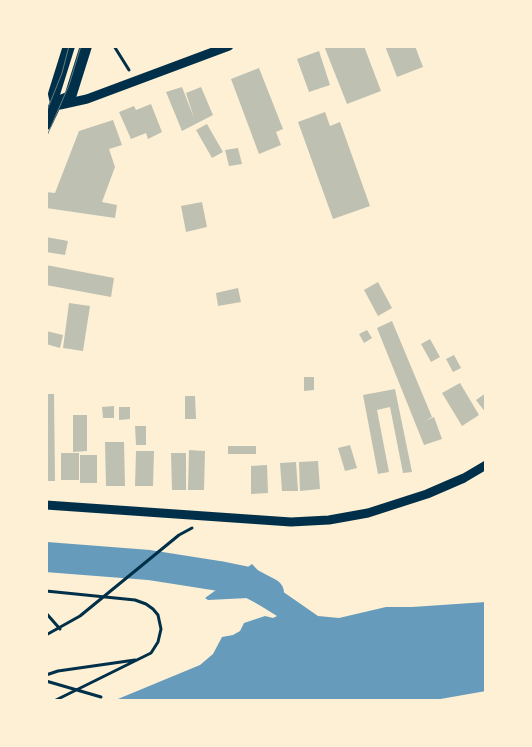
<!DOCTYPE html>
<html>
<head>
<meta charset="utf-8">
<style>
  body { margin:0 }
  #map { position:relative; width:532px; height:747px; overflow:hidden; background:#fdf0d5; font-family:Inter,sans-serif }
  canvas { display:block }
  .frame { position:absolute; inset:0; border:48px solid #fdf0d5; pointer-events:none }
</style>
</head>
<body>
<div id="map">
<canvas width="532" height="747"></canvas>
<div class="frame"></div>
</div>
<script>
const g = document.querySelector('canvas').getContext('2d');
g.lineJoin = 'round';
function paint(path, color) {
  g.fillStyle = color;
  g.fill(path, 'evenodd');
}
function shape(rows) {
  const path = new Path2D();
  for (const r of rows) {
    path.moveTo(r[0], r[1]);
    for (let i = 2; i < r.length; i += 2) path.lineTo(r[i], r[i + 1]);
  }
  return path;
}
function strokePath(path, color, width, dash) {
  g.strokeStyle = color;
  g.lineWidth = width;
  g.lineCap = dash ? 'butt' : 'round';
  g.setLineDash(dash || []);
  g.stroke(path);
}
const water = shape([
  [252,564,269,582,318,616,339,618,386,607,412,607,486,602,486,691,429,701,113,701,200,665,213,654,222,637,233,635,240,631,244,623,265,616,273,618,277,616,248,598,208,600,205,598]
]);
const river = shape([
  [46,557,149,565,219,576,248,582,269,593]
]);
const building = shape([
  [324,46,364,46,381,91,347,104],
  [385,46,415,46,423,67,397,77],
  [319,51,330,85,309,92,297,59],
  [259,68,283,129,276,132,281,145,259,154,231,79],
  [182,87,194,118,186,93,201,87,213,115,182,131,166,92],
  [151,104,162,132,148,139,146,133,131,139,119,112,134,106,136,110],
  [325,112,330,126,340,122,370,206,333,219,298,122],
  [113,120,122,145,109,149,115,167,102,202,117,205,115,218,46,208,46,192,55,193,79,131],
  [207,124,223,152,212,158,196,130],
  [238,148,242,164,229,166,225,150],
  [202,202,207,227,186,232,181,206],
  [46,237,68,241,65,255,46,252],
  [46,265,114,278,111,297,46,285],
  [378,282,392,308,378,316,364,290],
  [238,288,241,302,218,306,216,293],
  [69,303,90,306,83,351,63,348],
  [392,321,432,417,425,421,434,417,442,439,424,445,377,328],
  [367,330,372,338,364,343,359,334],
  [46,331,63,335,60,348,46,344],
  [430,339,440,357,431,362,421,344],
  [454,355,461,368,453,372,446,359],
  [304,377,314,377,314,390,304,391],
  [460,383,479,415,462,426,442,393],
  [395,389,412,472,403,473,390,407,377,410,389,472,378,474,363,395],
  [486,393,486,413,476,400],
  [46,394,54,394,55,481,46,481],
  [185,396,195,396,196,419,185,419],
  [114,406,114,418,103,418,102,407],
  [119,407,130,407,130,419,119,420],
  [73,415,87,415,87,451,73,452],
  [135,426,146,426,146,445,136,445],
  [105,442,124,442,125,486,106,486],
  [350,445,357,468,345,471,338,448],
  [228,446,256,446,256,454,228,454],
  [189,450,205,451,204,490,188,490],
  [136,451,154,451,153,486,135,486],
  [61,453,79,453,79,480,61,480],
  [171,453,186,453,186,490,172,490],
  [80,455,97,455,97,483,80,483],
  [318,461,320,489,300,491,299,462],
  [296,462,298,491,282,491,280,463],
  [267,465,268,493,251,494,251,466]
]);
const path = shape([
  [114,46,129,70],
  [46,591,135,600,146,604,153,609,158,615,161,629,158,642,151,653,54,701],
  [46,613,60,629],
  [46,635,80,616,179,535,192,528],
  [46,675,58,671,135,660],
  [46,681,101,697]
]);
const tertiary = shape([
  [60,105,87,99,229,46],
  [46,505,291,522,329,520,368,513,427,494,464,478,486,465]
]);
const primary = shape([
  [56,103,70,97,86,46],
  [46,124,56,103,54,94,69,46]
]);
const tram = shape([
  [46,113,62,73,69,46],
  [46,138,69,85,81,46]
]);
paint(water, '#669bbc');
strokePath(river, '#669bbc', 30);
paint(building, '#bec0b2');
strokePath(path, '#003049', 3);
strokePath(tertiary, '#003049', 9);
strokePath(primary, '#003049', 12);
strokePath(tram, '#657d81', 1);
</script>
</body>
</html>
